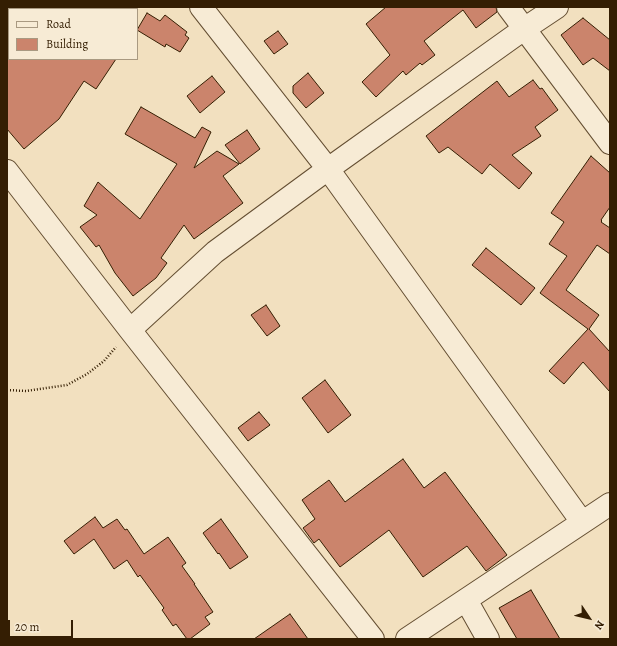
<!DOCTYPE html>
<html>
<head>
<meta charset="utf-8">
<style>
  body { margin:0 }
  #map { position:relative; width:617px; height:646px; overflow:hidden; background:#f2e0bf; font-family:Alegreya,serif }
  canvas { display:block }
  .frame { position:absolute; inset:0; border:8px solid #341e03; pointer-events:none }
  .legend { position:absolute; left:8px; top:8px; width:130px; height:52px; box-sizing:border-box; background:#f7ebd5; border:1px solid #a99981; margin:0; padding:5px 7px; list-style:none; font-size:12px; color:#341e03 }
  .legend li { display:flex; align-items:center; gap:8px; height:20px }
  .legend b { width:20px; border:1px solid #a99981 }
  .north { position:absolute; left:569px; top:598px; width:40px; height:40px; -webkit-text-stroke:3px #f7ebd5; paint-order:stroke; rotate:125deg; font-size:11px; font-weight:700; line-height:16px; text-align:center; color:#341e03 }
  .north::after { content:''; display:block; margin:auto; width:14px; height:18px; background:#341e03; clip-path:polygon(50% 0,100% 100%,50% 72%,0 100%) }
  .scale { position:absolute; left:8px; top:620px; width:65px; height:18px; box-sizing:border-box; border:2px solid #341e03; border-top:0; padding-left:5px; font-size:12px; line-height:14px; white-space:nowrap; color:#341e03; -webkit-text-stroke:3px #f7ebd5; paint-order:stroke }
</style>
</head>
<body>
<div id="map">
<canvas width="617" height="646"></canvas>
<div class="frame"></div>
<ul class="legend">
<li><b style="height:5px;background:#f7ebd5"></b>Road</li>
<li><b style="height:11px;background:#cb846c"></b>Building</li>
</ul>
<div class="north">N</div>
<div class="scale">20 m</div>
</div>
<script>
const g = document.querySelector('canvas').getContext('2d');
g.lineJoin = 'round';
function paint(path, color) {
  g.fillStyle = color;
  g.fill(path, 'evenodd');
}
function shape(rows) {
  const path = new Path2D();
  for (const r of rows) {
    path.moveTo(r[0], r[1]);
    for (let i = 2; i < r.length; i += 2) path.lineTo(r[i], r[i + 1]);
  }
  return path;
}
function strokePath(path, color, width, dash) {
  g.strokeStyle = color;
  g.lineWidth = width;
  g.lineCap = dash ? 'butt' : 'round';
  g.setLineDash(dash || []);
  g.stroke(path);
}
const building = shape([
  [386,7,496,7,497,12,476,28,463,10,424,41,435,55,422,65,420,63,406,75,403,71,376,97,362,82,390,55,366,24,386,7],
  [147,13,160,21,165,15,187,32,185,35,189,38,180,52,166,44,165,47,137,30,147,13],
  [583,18,610,40,610,71,593,58,583,65,561,35,583,18],
  [278,31,288,44,274,54,264,41,278,31],
  [7,59,116,59,96,89,84,81,59,119,24,149,7,129,7,59],
  [308,73,324,93,306,108,293,93,293,86,308,73],
  [212,76,225,92,200,113,187,96,212,76],
  [533,80,540,89,542,88,558,110,535,127,541,136,512,155,532,173,519,189,490,164,482,174,448,147,439,153,426,136,497,81,509,97,533,80],
  [141,107,195,138,202,127,211,132,194,168,217,151,239,164,223,176,243,203,194,239,184,225,161,258,167,263,156,278,133,296,115,273,99,245,96,247,80,227,97,215,84,206,98,182,140,219,177,164,125,134,141,107],
  [247,130,260,149,240,164,225,145,247,130],
  [591,156,610,173,610,207,601,220,602,221,601,222,610,228,610,254,597,245,566,290,599,315,589,329,610,352,610,392,583,362,564,384,549,371,588,329,540,293,567,256,549,244,564,222,551,213,591,156],
  [486,248,535,288,521,305,472,265,486,248],
  [266,305,280,326,267,336,251,315,266,305],
  [325,380,351,415,328,433,302,398,325,380],
  [259,412,270,425,248,441,238,428,259,412],
  [403,459,424,488,445,472,507,555,486,571,467,546,423,577,389,530,340,567,319,539,314,543,303,528,315,519,302,500,329,480,345,502,403,459],
  [95,517,103,528,117,519,125,530,127,529,144,554,168,537,186,563,182,566,195,584,194,584,213,612,205,617,210,624,190,639,187,639,176,624,173,626,162,610,164,608,140,575,138,577,127,560,114,569,94,539,74,554,64,541,95,517],
  [221,519,248,557,230,569,219,553,218,554,203,533,221,519],
  [531,590,560,639,517,639,499,608,531,590],
  [290,614,308,639,254,639,290,614]
]);
const path = shape([
  [7,390,26,391,67,385,87,374,104,361,116,347]
]);
const minor = shape([
  [201,7,328,169,582,522],
  [508,7,610,143],
  [7,171,130,330,373,639],
  [130,330,215,252,328,169,524,29,557,7],
  [466,600,488,639],
  [407,639,610,504]
]);
paint(building, '#cb846c');
strokePath(building, '#341e03', 1);
strokePath(minor, '#644e32', 24);
strokePath(path, '#341e03', 2.5, [1, 2]);
strokePath(minor, '#f7ebd5', 22);
</script>
</body>
</html>
